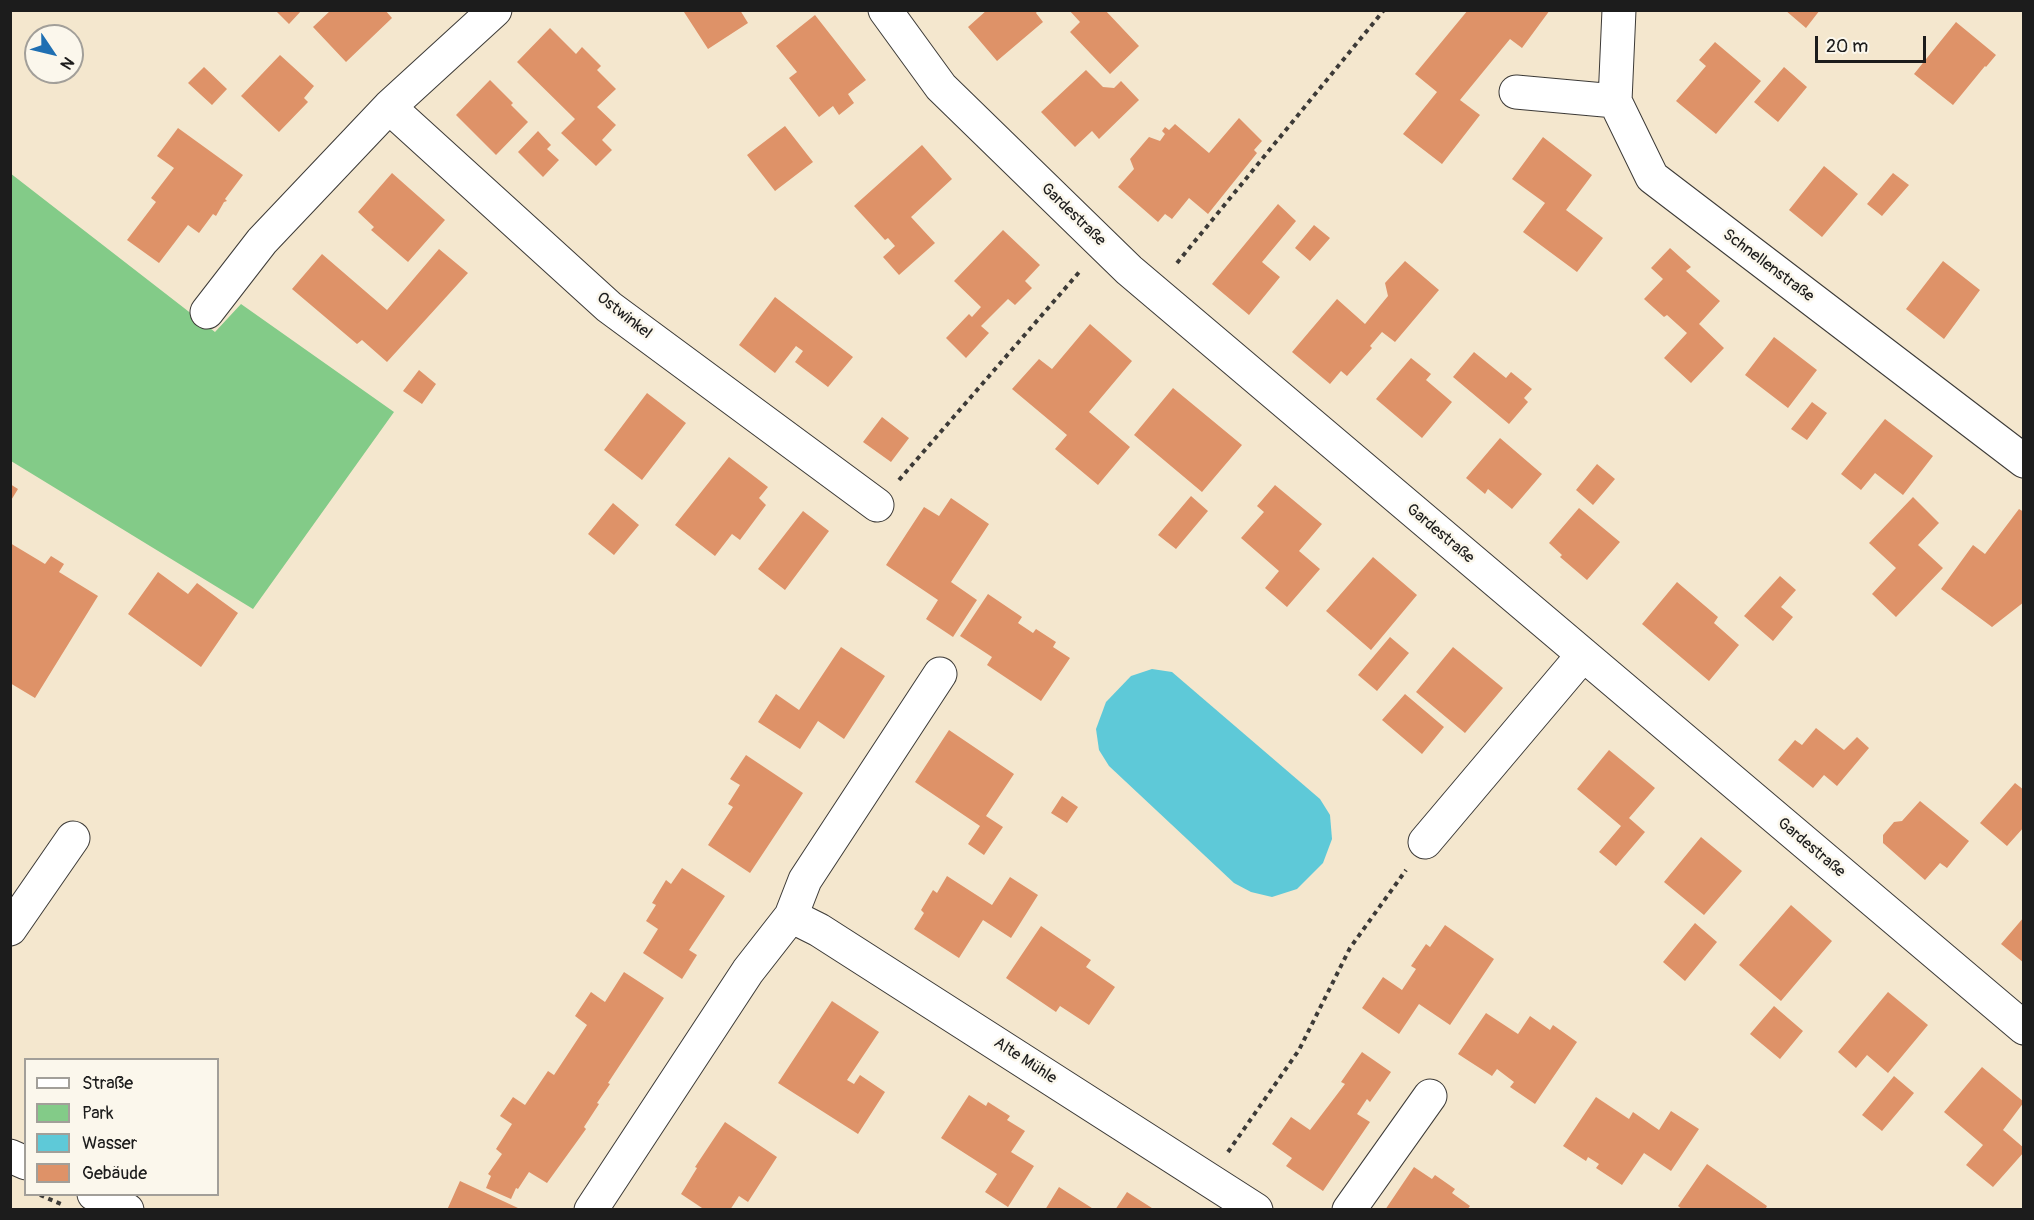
<!DOCTYPE html>
<html>
<head>
<meta charset="utf-8">
<style>
  body { margin:0 }
  #map { position:relative; width:2034px; height:1220px; overflow:hidden; background:#f4e7ce; font-family:Pangolin,sans-serif }
  canvas { display:block }
  .frame { position:absolute; inset:0; border:12px solid #1c1c1c; pointer-events:none }
  .legend { position:absolute; left:24px; top:1058px; width:195px; height:138px; box-sizing:border-box; background:#fbf7ec; border:2px solid #a29f99; margin:0; padding:8px 10px; list-style:none; font-size:18px; color:#1c1c1c }
  .legend li { display:flex; align-items:center; gap:12px; height:30px }
  .legend b { width:30px; border:2px solid #a29f99 }
  .north { position:absolute; left:24px; top:24px; width:60px; height:60px; box-sizing:border-box; background:#fbf7ec; border:2px solid #a29f99; border-radius:50%; rotate:125deg; font-size:16px; font-weight:700; line-height:24px; text-align:center; color:#1c1c1c }
  .north::after { content:''; display:block; margin:auto; width:21px; height:27px; background:#1f6fb2; clip-path:polygon(50% 0,100% 100%,50% 72%,0 100%) }
  .scale { position:absolute; left:1815px; top:36px; width:111px; height:27px; box-sizing:border-box; border:3px solid #1c1c1c; border-top:0; padding-left:8px; font-size:18px; line-height:21px; white-space:nowrap; color:#1c1c1c; -webkit-text-stroke:4px #fbf7ec; paint-order:stroke }
</style>
</head>
<body>
<div id="map">
<canvas width="2034" height="1220"></canvas>
<div class="frame"></div>
<ul class="legend">
<li><b style="height:8px;background:#fff"></b>Straße</li>
<li><b style="height:16px;background:#83cb88"></b>Park</li>
<li><b style="height:16px;background:#5ec9d8"></b>Wasser</li>
<li><b style="height:16px;background:#de9268"></b>Gebäude</li>
</ul>
<div class="north">N</div>
<div class="scale">20 m</div>
</div>
<script>
const g = document.querySelector('canvas').getContext('2d');
g.lineJoin = 'round';
function paint(path, color) {
  g.fillStyle = color;
  g.fill(path, 'evenodd');
}
function shape(rows) {
  const path = new Path2D();
  for (const r of rows) {
    path.moveTo(r[0], r[1]);
    for (let i = 2; i < r.length; i += 2) path.lineTo(r[i], r[i + 1]);
  }
  return path;
}
function strokePath(path, color, width, dash) {
  g.strokeStyle = color;
  g.lineWidth = width;
  g.lineCap = dash ? 'butt' : 'round';
  g.setLineDash(dash || []);
  g.stroke(path);
}
function write(font, color, halo, rows, align = 'center') {
  g.font = font + ' Pangolin,sans-serif';
  g.lineWidth = 5;
  g.setLineDash([]);
  g.textBaseline = 'middle';
  g.strokeStyle = halo;
  g.fillStyle = color;
  for (const [text, x, y, turn = 0] of rows) {
    g.save();
    g.translate(x, y);
    g.rotate((+turn || 0) * Math.PI / 180);
    g.textAlign = isNaN(turn) ? turn : align;
    if (halo) g.strokeText(text, 0, 0);
    g.fillText(text, 0, 0);
    g.restore();
  }
}
const green = shape([
  [10,173,215,332,241,304,394,412,253,609,11,461]
]);
const water = shape([
  [1152,669,1172,672,1320,799,1330,815,1332,839,1323,863,1297,889,1272,897,1251,892,1234,883,1109,766,1099,750,1096,729,1106,702,1131,676]
]);
const building = shape([
  [275,10,302,10,289,24],
  [331,10,385,10,392,18,346,62,313,27],
  [686,10,740,10,748,23,708,49,684,12],
  [987,10,1038,10,1036,13,1043,22,997,61,968,27],
  [1069,10,1105,10,1139,46,1110,74,1070,32,1080,22],
  [1468,10,1550,10,1522,48,1510,39,1460,100,1480,115,1442,164,1403,134,1437,92,1415,74],
  [1785,10,1820,10,1806,28],
  [815,15,866,80,848,94,854,103,839,115,833,106,819,117,789,78,797,72,776,46],
  [1956,22,1996,55,1986,67,1985,66,1953,105,1914,74],
  [550,28,576,54,582,47,601,66,597,70,616,89,597,107,616,125,602,140,612,150,596,166,561,133,575,119,517,62],
  [1715,42,1761,81,1716,134,1676,101,1706,66,1699,60],
  [280,55,314,86,304,98,308,102,279,132,241,96],
  [204,67,227,89,212,105,188,83],
  [1784,67,1807,87,1778,122,1754,102],
  [1086,70,1103,87,1114,88,1121,81,1139,100,1099,139,1092,131,1075,147,1041,112],
  [490,80,513,103,511,105,528,122,496,155,456,115],
  [1239,118,1262,141,1254,150,1257,153,1208,214,1189,198,1172,219,1165,214,1158,222,1118,187,1134,169,1130,159,1149,137,1160,141,1165,134,1162,131,1165,127,1169,130,1175,124,1209,153],
  [785,126,813,162,775,191,747,155],
  [178,128,243,175,225,199,227,201,224,202,216,216,213,214,199,233,188,225,159,263,127,240,156,202,151,198,174,168,157,156],
  [538,131,551,145,547,149,559,160,543,177,518,152],
  [1543,137,1592,175,1566,210,1603,238,1577,272,1523,232,1545,203,1512,179],
  [922,145,952,179,911,217,935,243,899,275,883,257,895,246,888,238,885,240,854,206],
  [1824,166,1858,194,1822,237,1789,210],
  [392,173,445,220,408,262,371,230,374,227,358,212],
  [1893,173,1909,185,1882,216,1867,204],
  [1278,204,1296,221,1262,262,1280,277,1249,315,1212,284],
  [1314,225,1330,238,1310,261,1295,248],
  [1003,230,1040,265,1025,281,1032,288,1015,305,1008,299,981,326,989,333,966,358,946,338,969,314,972,317,981,307,954,281],
  [1670,248,1691,267,1686,271,1720,301,1699,324,1724,348,1691,383,1664,358,1687,333,1667,315,1664,317,1644,299,1663,279,1651,268],
  [439,249,468,273,387,362,362,340,357,344,292,289,322,254,387,310],
  [1405,261,1439,290,1395,342,1382,332,1370,346,1372,348,1347,376,1341,371,1330,384,1292,352,1337,299,1365,324,1388,296,1385,283],
  [1943,261,1980,290,1944,339,1906,309],
  [775,297,853,357,828,387,795,362,803,351,796,346,775,373,739,345],
  [1090,324,1132,361,1089,412,1130,447,1098,485,1055,449,1067,435,1012,389,1039,359,1052,369],
  [1774,337,1817,370,1788,408,1745,375],
  [1474,352,1506,378,1511,372,1532,389,1524,398,1528,402,1509,424,1453,377],
  [1411,358,1431,374,1426,380,1452,402,1422,438,1376,399],
  [419,370,436,384,422,404,403,391],
  [1173,388,1242,445,1202,492,1134,435],
  [647,393,686,423,642,480,604,450],
  [1812,402,1827,413,1807,440,1791,429],
  [882,417,909,438,891,462,863,442],
  [1885,419,1933,456,1903,495,1875,473,1861,490,1841,474],
  [1500,438,1542,474,1512,509,1488,489,1485,494,1466,478],
  [729,457,768,487,759,498,766,505,740,540,732,534,715,556,675,525],
  [1597,464,1615,479,1593,505,1576,490],
  [10,484,18,489,10,502],
  [1275,485,1322,524,1299,551,1320,569,1287,607,1265,588,1279,571,1241,538,1264,512,1257,506],
  [1191,496,1208,511,1176,549,1158,535],
  [1913,497,1939,523,1918,545,1943,568,1896,617,1872,594,1896,568,1869,543],
  [951,498,989,524,951,582,977,600,953,637,926,619,938,600,886,565,924,507,939,516],
  [613,503,639,525,614,555,588,534],
  [1579,508,1620,542,1587,580,1560,557,1562,555,1549,543],
  [2019,509,2024,512,2024,602,1992,627,1941,589,1973,545,1985,554],
  [803,511,829,531,785,590,758,569],
  [10,543,45,564,51,556,64,564,59,572,98,596,35,698,10,683],
  [1373,557,1417,595,1371,650,1326,611],
  [158,572,188,594,197,583,238,613,201,667,128,614],
  [1780,576,1796,590,1781,607,1793,617,1773,641,1744,616],
  [1677,582,1718,617,1714,623,1739,645,1709,681,1642,624],
  [988,594,1022,617,1018,623,1033,633,1036,629,1056,642,1053,647,1070,658,1041,701,987,665,992,657,960,636],
  [1390,637,1409,653,1377,691,1358,675],
  [841,647,885,676,844,739,818,721,800,749,758,722,776,694,799,710],
  [1453,647,1503,688,1465,733,1416,692],
  [1405,694,1444,727,1422,754,1382,720],
  [1816,728,1844,750,1857,737,1869,748,1837,786,1824,775,1813,788,1778,760,1795,740,1802,745],
  [949,730,1014,774,986,816,1003,827,984,855,968,844,980,826,915,782],
  [1609,750,1655,788,1629,818,1645,832,1616,866,1599,852,1621,826,1577,789],
  [746,755,803,793,750,873,708,845,733,807,728,804,740,785,730,779],
  [2015,783,2024,790,2024,827,2007,846,1980,823],
  [1062,796,1078,807,1067,823,1051,813],
  [1920,801,1969,841,1947,868,1940,863,1925,880,1883,843,1883,835,1894,822,1902,821],
  [1701,837,1742,871,1704,915,1664,882],
  [682,868,725,896,689,950,697,955,682,979,643,953,658,929,646,921,656,905,652,903,666,880,671,884],
  [947,876,992,905,1010,877,1038,895,1011,938,983,920,959,958,914,929,924,913,921,910,933,890,937,893],
  [1791,905,1832,941,1781,1001,1739,965],
  [2024,917,2024,963,2001,944],
  [1695,923,1717,942,1685,981,1663,962],
  [1445,925,1494,959,1450,1025,1419,1004,1399,1034,1362,1008,1383,977,1402,990,1416,969,1411,966,1426,944,1430,947],
  [1041,926,1091,960,1086,967,1115,987,1089,1025,1060,1006,1056,1012,1006,978],
  [624,972,664,998,608,1083,610,1084,597,1103,599,1104,584,1127,586,1129,547,1183,529,1172,518,1189,516,1188,511,1199,486,1188,491,1176,488,1174,502,1154,496,1149,512,1124,500,1116,513,1097,525,1105,548,1071,554,1075,587,1025,575,1016,591,992,605,1002],
  [1888,992,1928,1025,1888,1073,1867,1055,1856,1068,1838,1052],
  [832,1001,879,1032,847,1080,854,1084,860,1075,885,1092,858,1134,778,1083],
  [1774,1006,1803,1031,1780,1059,1750,1034],
  [1486,1013,1518,1034,1530,1016,1550,1030,1553,1025,1577,1042,1535,1104,1510,1087,1514,1082,1497,1069,1492,1076,1458,1054],
  [1362,1052,1391,1072,1370,1102,1367,1099,1357,1114,1370,1122,1323,1191,1286,1166,1292,1158,1272,1144,1291,1117,1310,1130,1345,1084,1341,1082],
  [1982,1067,2024,1102,2003,1130,2024,1148,2024,1152,1993,1187,1966,1165,1983,1145,1944,1112],
  [1894,1076,1914,1093,1882,1131,1862,1115],
  [969,1095,986,1106,988,1102,1010,1116,1007,1120,1025,1131,1011,1152,1034,1166,1008,1207,985,1192,997,1174,941,1138],
  [1596,1097,1629,1119,1633,1112,1659,1130,1671,1111,1699,1129,1671,1171,1644,1153,1622,1185,1596,1168,1599,1164,1588,1157,1586,1161,1563,1146],
  [725,1122,777,1157,748,1202,739,1196,730,1210,705,1210,681,1194,697,1168,695,1167],
  [1707,1164,1767,1206,1765,1210,1683,1210,1678,1206],
  [1414,1167,1432,1179,1435,1175,1455,1189,1452,1193,1470,1206,1467,1210,1385,1210],
  [460,1181,518,1208,517,1210,447,1210],
  [1059,1187,1095,1210,1045,1210],
  [1127,1192,1155,1210,1115,1210]
]);
const path = shape([
  [1177,263,1384,10],
  [899,480,1081,270],
  [1228,1152,1299,1050,1350,948,1406,870],
  [40,1195,61,1204]
]);
const minor = shape([
  [885,10,941,87,1129,270,2024,1028],
  [1619,10,1615,101,1652,177,2024,461],
  [1516,92,1615,101],
  [389,107,609,307,877,505],
  [207,312,262,241,389,107,495,10],
  [1425,842,1583,655],
  [791,916,819,930,1256,1210],
  [10,929,73,838],
  [10,1156,26,1163],
  [94,1194,127,1210],
  [591,1210,748,971,791,916,805,880,940,674],
  [1349,1210,1430,1096]
]);
const streetNames = [
  ["Gardestraße",1073,215,44],
  ["Schnellenstraße",1768,266,37],
  ["Ostwinkel",624,316,38],
  ["Gardestraße",1440,534,40],
  ["Gardestraße",1811,848,40],
  ["Alte Mühle",1025,1061,33]
];
paint(green, '#83cb88');
paint(water, '#5ec9d8');
paint(building, '#de9268');
strokePath(minor, '#3c3a37', 35);
strokePath(path, '#3c3a37', 4, [4.5, 4.5]);
strokePath(minor, '#fff', 33);
write('16px', '#1c1c1c', '#fbf7ec', streetNames);
</script>
</body>
</html>
